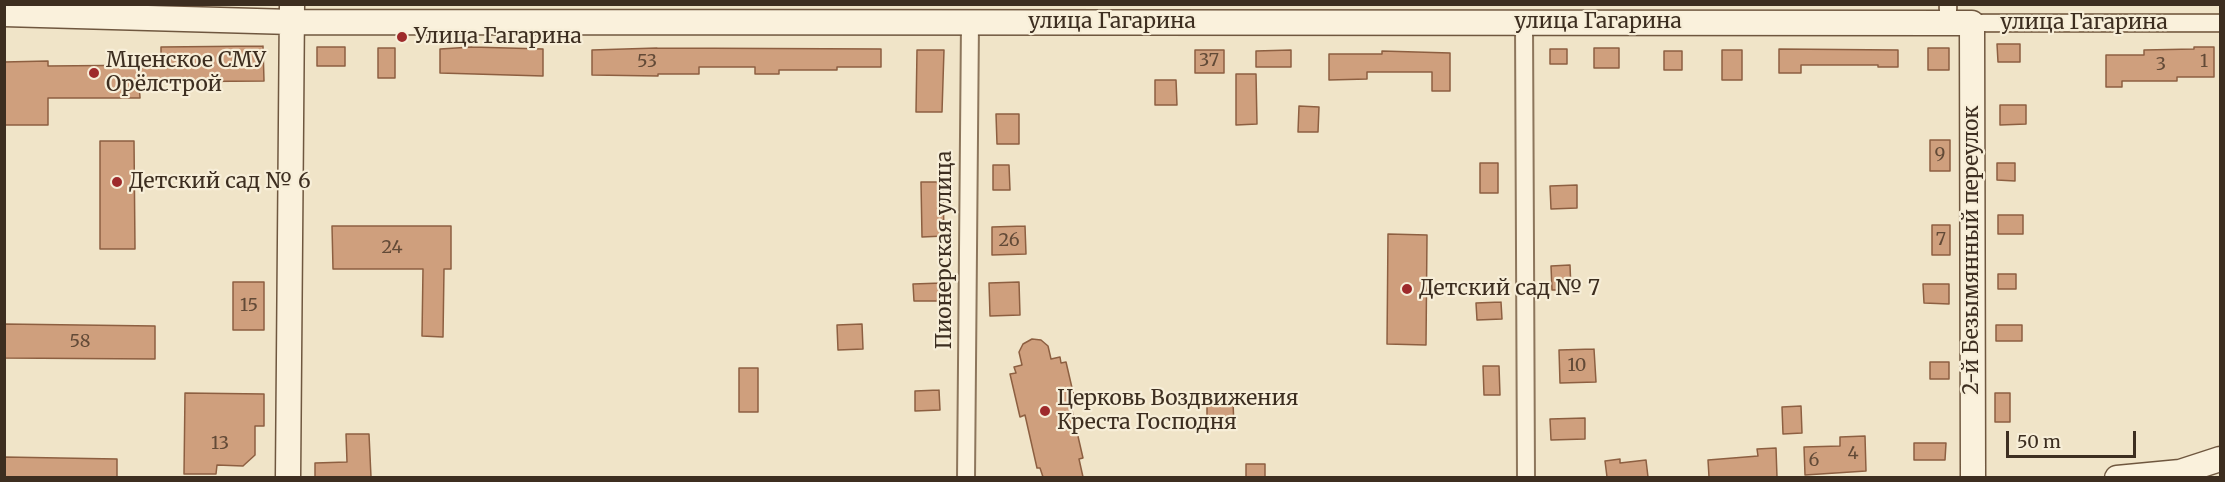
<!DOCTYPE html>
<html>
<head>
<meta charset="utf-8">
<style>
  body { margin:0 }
  #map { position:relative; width:2225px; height:482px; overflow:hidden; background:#f0e4c8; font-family:Merriweather,serif }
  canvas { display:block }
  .frame { position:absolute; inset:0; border:6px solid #3d2e20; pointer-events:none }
  .scale { position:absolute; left:2006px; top:431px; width:130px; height:27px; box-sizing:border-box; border:3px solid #3d2e20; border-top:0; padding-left:8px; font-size:18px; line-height:21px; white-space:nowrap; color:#3d2e20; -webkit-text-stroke:4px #f7eed8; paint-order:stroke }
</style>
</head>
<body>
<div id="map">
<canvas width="2225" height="482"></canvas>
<div class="frame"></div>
<div class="scale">50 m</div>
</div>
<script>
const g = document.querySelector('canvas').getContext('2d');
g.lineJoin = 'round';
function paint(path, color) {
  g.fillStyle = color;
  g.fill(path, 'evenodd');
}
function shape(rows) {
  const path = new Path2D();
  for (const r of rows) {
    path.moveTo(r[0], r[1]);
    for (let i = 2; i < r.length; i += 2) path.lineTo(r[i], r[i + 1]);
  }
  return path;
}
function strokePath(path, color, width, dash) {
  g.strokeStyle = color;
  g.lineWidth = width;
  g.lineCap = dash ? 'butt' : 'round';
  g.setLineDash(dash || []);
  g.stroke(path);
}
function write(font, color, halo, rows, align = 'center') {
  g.font = font + ' Merriweather,serif';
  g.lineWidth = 4.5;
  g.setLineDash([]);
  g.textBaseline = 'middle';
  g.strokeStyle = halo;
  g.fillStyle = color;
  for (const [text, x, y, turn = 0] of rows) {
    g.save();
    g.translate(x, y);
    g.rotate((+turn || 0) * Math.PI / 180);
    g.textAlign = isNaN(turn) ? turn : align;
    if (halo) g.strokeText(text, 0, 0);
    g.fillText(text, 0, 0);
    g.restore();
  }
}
const building = shape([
  [1997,44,2020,44,2020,62,1998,62,1997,44],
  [263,46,264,81,139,82,140,98,48,98,48,125,4,125,4,62,48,61,48,66,161,65,161,47,263,46],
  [317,47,345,47,345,66,317,66,317,47],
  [472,47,543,49,543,76,440,73,440,49,472,47],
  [2194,47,2214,47,2214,77,2177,77,2177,81,2122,81,2122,87,2106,87,2106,55,2144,55,2144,50,2194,49,2194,47],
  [378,48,395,48,395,78,378,78,378,48],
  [657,48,881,49,881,67,837,67,837,70,779,70,779,74,755,74,755,67,699,67,699,74,658,74,658,76,592,75,592,50,657,48],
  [1594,48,1619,48,1619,68,1594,68,1594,48],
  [1928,48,1949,48,1949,70,1928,70,1928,48],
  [1550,49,1567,49,1567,64,1550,64,1550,49],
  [1779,49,1898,50,1898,67,1878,67,1878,65,1801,65,1801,73,1779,73,1779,49],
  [917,50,944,50,942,112,916,112,917,50],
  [1195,50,1224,50,1224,73,1195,73,1195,50],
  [1291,50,1291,67,1256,67,1256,51,1291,50],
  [1722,50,1742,50,1742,80,1722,80,1722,50],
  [1382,51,1450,53,1450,91,1432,91,1432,72,1367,72,1367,79,1329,80,1329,54,1382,54,1382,51],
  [1664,51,1682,51,1682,70,1664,70,1664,51],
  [1236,74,1256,74,1257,124,1236,125,1236,74],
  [1155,80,1176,80,1177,105,1155,105,1155,80],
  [2000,105,2026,105,2026,124,2000,125,2000,105],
  [1299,106,1319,107,1318,132,1298,132,1299,106],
  [996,114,1019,114,1019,144,997,144,996,114],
  [1930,140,1950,140,1950,171,1930,171,1930,140],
  [100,141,134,141,135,249,100,249,100,141],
  [1480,163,1498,163,1498,193,1480,193,1480,163],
  [1997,163,2015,163,2015,181,1997,180,1997,163],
  [993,165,1009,165,1010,190,993,190,993,165],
  [921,182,943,182,944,236,922,237,921,182],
  [1577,185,1577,208,1551,209,1550,186,1577,185],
  [1998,215,2023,215,2023,234,1998,234,1998,215],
  [1932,225,1950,225,1950,255,1932,255,1932,225],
  [332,226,451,226,451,269,444,269,443,337,422,336,423,269,333,269,332,226],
  [1025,226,1026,254,992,255,992,227,1025,226],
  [1388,234,1427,235,1426,345,1387,344,1388,234],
  [1570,265,1571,290,1552,290,1551,266,1570,265],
  [1998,274,2016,274,2016,289,1998,289,1998,274],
  [233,282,264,282,264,330,233,330,233,282],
  [1019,282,1020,315,990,316,989,283,1019,282],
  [942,283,943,301,914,301,913,284,942,283],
  [1923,284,1949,284,1949,304,1924,303,1923,284],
  [1501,302,1502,319,1477,320,1476,303,1501,302],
  [4,324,155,326,155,359,4,358,4,324],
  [862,324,863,349,838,350,837,325,862,324],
  [1996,325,2022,325,2022,341,1996,341,1996,325],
  [1032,339,1041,340,1048,346,1051,359,1060,357,1061,363,1066,362,1076,405,1071,406,1083,458,1079,459,1083,477,1043,477,1040,468,1037,468,1025,415,1020,417,1010,374,1016,373,1014,367,1022,365,1019,352,1023,344,1032,339],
  [1594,349,1596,382,1560,383,1559,350,1594,349],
  [1930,362,1949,362,1949,379,1930,379,1930,362],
  [1483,366,1499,366,1500,395,1484,395,1483,366],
  [739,368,758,368,758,412,739,412,739,368],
  [939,390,940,410,915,411,915,391,939,390],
  [185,393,264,394,264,426,255,426,255,455,243,466,217,465,216,474,184,474,185,393],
  [1995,393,2010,393,2010,422,1995,422,1995,393],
  [1207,401,1233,401,1234,428,1220,428,1220,419,1207,420,1207,401],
  [1801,406,1802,433,1783,434,1782,407,1801,406],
  [1585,418,1585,439,1551,440,1550,419,1585,418],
  [346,434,369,434,371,477,315,477,315,463,347,462,346,434],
  [1865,436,1866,471,1805,475,1804,447,1840,446,1840,437,1865,436],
  [1914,443,1946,443,1945,460,1914,460,1914,443],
  [1776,448,1777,477,1709,477,1708,460,1758,456,1757,449,1776,448],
  [4,457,117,459,117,477,4,477,4,457],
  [1620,459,1620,463,1646,460,1648,477,1607,477,1605,461,1620,459],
  [1246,464,1265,464,1265,477,1246,477,1246,464]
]);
const street = shape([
  [1524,22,1526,478],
  [1948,23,1948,4],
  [1972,23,2220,23],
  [966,478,970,22]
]);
const secondary = shape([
  [4,14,292,22,1972,23,1973,478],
  [288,478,292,4],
  [2117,478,2180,472,2220,459]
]);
const markers = [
  [402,37,6,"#9e2a2b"],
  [94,73,6,"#9e2a2b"],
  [117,182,6,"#9e2a2b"],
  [1407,289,6,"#9e2a2b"],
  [1045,411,6,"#9e2a2b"]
];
const numberNames = [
  ["37",1209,61],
  ["53",647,62],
  ["1",2204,62],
  ["3",2161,65],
  ["9",1940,155],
  ["7",1941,240],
  ["26",1009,241],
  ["24",392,248],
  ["15",249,306],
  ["58",80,342],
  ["10",1577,366],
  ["13",220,444],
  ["4",1853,454],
  ["6",1814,461]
];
const streetNames = [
  ["улица Гагарина",1112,22],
  ["улица Гагарина",1598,22],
  ["улица Гагарина",2084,23],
  ["Пионерская улица",945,250,-90],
  ["2-й Безымянный переулок",1972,250,-90]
];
const poiNames = [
  ["Улица Гагарина",414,37],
  ["Мценское СМУ",106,61],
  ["Орёлстрой",106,85],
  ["Детский сад № 6",129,182],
  ["Детский сад № 7",1419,289],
  ["Церковь Воздвижения",1057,399],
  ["Креста Господня",1057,423]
];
paint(building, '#cf9f7d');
strokePath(building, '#8d5f41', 1.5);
strokePath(street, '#8d765c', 20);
strokePath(secondary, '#6f573f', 27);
strokePath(street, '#faf1dc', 16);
strokePath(secondary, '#faf1dc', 24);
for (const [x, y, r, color] of markers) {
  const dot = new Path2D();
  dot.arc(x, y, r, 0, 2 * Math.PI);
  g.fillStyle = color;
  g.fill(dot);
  strokePath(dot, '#f7eed8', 2);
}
write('18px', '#624a37', null, numberNames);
write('21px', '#3d2e20', '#f7eed8', streetNames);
write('21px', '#3d2e20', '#f7eed8', poiNames, 'left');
</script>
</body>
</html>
